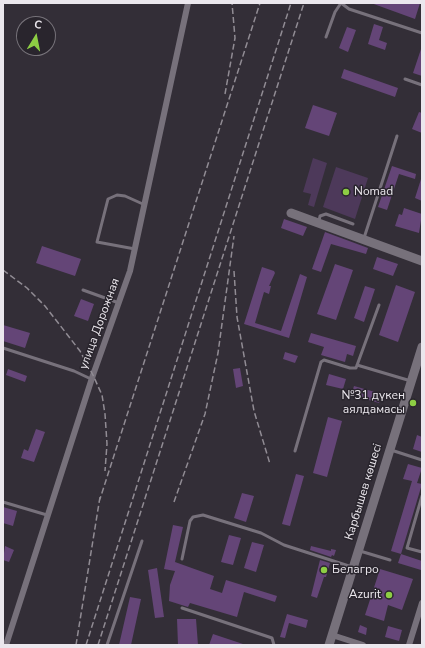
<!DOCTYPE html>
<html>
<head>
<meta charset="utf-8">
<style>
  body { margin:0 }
  #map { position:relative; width:425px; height:648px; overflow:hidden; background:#332e37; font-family:"Nunito Sans",sans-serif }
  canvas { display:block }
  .frame { position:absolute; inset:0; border:4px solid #ebe7ed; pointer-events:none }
  .north { position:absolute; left:16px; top:16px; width:40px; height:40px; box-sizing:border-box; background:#29252d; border:1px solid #77737a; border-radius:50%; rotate:10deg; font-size:11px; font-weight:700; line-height:16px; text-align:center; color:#ebe7ed }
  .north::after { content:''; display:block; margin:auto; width:14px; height:18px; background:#8dce44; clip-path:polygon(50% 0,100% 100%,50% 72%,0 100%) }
</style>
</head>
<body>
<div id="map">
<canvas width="425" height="648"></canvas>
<div class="frame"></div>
<div class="north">С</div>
</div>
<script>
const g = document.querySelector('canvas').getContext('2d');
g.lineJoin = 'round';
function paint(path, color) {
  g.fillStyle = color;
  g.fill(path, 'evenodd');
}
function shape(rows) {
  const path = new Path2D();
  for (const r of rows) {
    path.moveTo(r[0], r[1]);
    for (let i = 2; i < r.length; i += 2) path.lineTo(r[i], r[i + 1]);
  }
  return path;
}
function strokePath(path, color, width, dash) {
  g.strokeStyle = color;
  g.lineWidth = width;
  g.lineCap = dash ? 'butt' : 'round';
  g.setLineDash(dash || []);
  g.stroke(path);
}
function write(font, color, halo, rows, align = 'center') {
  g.font = font + ' "Nunito Sans",sans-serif';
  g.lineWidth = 3;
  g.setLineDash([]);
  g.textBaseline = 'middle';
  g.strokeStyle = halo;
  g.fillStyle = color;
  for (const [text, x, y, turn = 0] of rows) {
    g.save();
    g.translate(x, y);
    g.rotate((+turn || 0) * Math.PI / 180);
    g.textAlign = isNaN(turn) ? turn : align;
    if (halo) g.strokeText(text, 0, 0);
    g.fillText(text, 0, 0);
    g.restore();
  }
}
const green = shape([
  [313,158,327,163,314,207,308,205,311,194,303,192],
  [336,167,368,178,355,219,323,207]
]);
const building = shape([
  [371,3,420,3,415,19],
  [374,24,383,27,379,40,387,43,385,50,368,44],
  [347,27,356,30,348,52,339,48],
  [421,49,422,49,422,76,413,73],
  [344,69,398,88,395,97,341,78],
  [313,105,337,113,329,136,305,128],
  [419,112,422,113,422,133,412,129],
  [392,166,416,174,415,179,399,174,387,210,378,207],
  [421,179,422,179,422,201,415,198],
  [404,208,422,214,419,233,395,226,399,214,402,215],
  [284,219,307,227,303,236,281,228],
  [325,232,368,248,366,254,331,244,321,272,312,269],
  [42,246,81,259,75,276,36,263],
  [377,257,398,264,393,276,373,269],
  [335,264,353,270,336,320,317,314],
  [262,267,274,271,275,273,269,286,271,286,269,294,264,292,255,323,281,331,300,274,307,277,289,338,244,324],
  [396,285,415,292,398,342,379,335],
  [365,286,375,289,364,322,354,318],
  [81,299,94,304,88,321,74,316],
  [3,325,30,333,25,348,3,341],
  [311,333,356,346,353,356,347,354,345,362,321,355,324,347,308,342],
  [285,352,298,356,295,363,283,359],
  [240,368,243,386,236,388,233,369],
  [8,369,27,376,25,382,6,375],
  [329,374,346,379,343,389,326,385],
  [354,386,382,394,379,403,351,395],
  [328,417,342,421,327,477,313,473],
  [36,429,45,432,34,462,21,458,24,449,28,451],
  [417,435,422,437,422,452,413,449],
  [408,464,422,468,417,483,422,484,401,554,422,561,421,570,398,563,401,554,391,551,412,481,403,479],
  [296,474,304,476,290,526,282,524],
  [242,493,254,496,246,522,234,518],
  [3,507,17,511,13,526,3,523],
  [173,525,183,527,175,562,214,576,210,589,222,593,226,580,277,596,275,602,244,592,237,617,190,603,188,607,169,601,170,585,175,571,164,569],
  [229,535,241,538,233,565,221,562],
  [252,542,264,545,256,572,244,568],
  [5,546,14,550,9,562,3,560],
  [311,546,331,551,331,549,336,550,334,556,332,555,331,557,310,550],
  [320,560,330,563,326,577,324,577,317,598,311,596],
  [157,568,164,617,155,618,148,570],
  [380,569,413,579,402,610,388,605,384,621,365,615],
  [130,597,141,599,131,645,119,645],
  [287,614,308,620,306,628,289,623,285,638,280,637],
  [177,619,196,619,198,645,178,645],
  [360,625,367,628,366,635,358,632],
  [388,626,402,630,399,641,385,637],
  [213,634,243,644,243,645,209,645]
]);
const lane = shape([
  [341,3,349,9,422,33],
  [326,37,335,12,341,3],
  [405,79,422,85],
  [319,221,320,216,326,214,353,224],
  [364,238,397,136],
  [135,249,97,242,108,199,117,195,125,196,145,205],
  [83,290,119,303],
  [3,348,74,371,91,379],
  [357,365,411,381],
  [391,450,422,460],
  [295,451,321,362,324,360,350,368,356,368,379,305],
  [422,496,407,548,422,552],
  [3,502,47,515],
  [360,551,390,560],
  [182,559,190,521,193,517,203,515,261,533,284,545,352,567],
  [182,608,272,638,274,645],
  [107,645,142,541]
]);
const street = shape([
  [332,635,363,645],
  [6,645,93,375,130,271,188,3],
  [409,645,422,603]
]);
const secondary = shape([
  [291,213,422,261],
  [329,645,422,347]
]);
const rail = shape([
  [225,94,235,38,232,3],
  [3,270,27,288,45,306,80,351,93,375,102,395,105,414,107,444,105,471],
  [234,271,237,317,254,411,270,464],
  [99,502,260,3],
  [174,502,205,414,218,353,234,236],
  [76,645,100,497],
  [86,645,291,3],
  [98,645,304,3]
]);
const markers = [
  [346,192,4,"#8dce44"],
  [413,403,4,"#8dce44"],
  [324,570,4,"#8dce44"],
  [389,595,4,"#8dce44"]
];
const poiNames = [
  ["Nomad",354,192],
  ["№31 дүкен",405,396,"right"],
  ["аялдамасы",405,410,"right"],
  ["Белагро",332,570],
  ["Azurit",381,595,"right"]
];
const streetNames = [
  ["улица Дорожная",100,324,-70],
  ["Карбышев көшесі",364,492,-73]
];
paint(green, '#4d395a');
paint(building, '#644577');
strokePath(lane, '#77717b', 3);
strokePath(street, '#77717b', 6);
strokePath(secondary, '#77717b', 9);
strokePath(rail, '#918c94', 1.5, [6, 3]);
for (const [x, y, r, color] of markers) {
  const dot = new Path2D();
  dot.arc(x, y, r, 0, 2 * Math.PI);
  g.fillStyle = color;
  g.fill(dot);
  strokePath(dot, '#29252d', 1.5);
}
write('12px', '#ebe7ed', '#29252d', poiNames, 'left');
write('12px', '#ebe7ed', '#29252d', streetNames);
</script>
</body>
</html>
